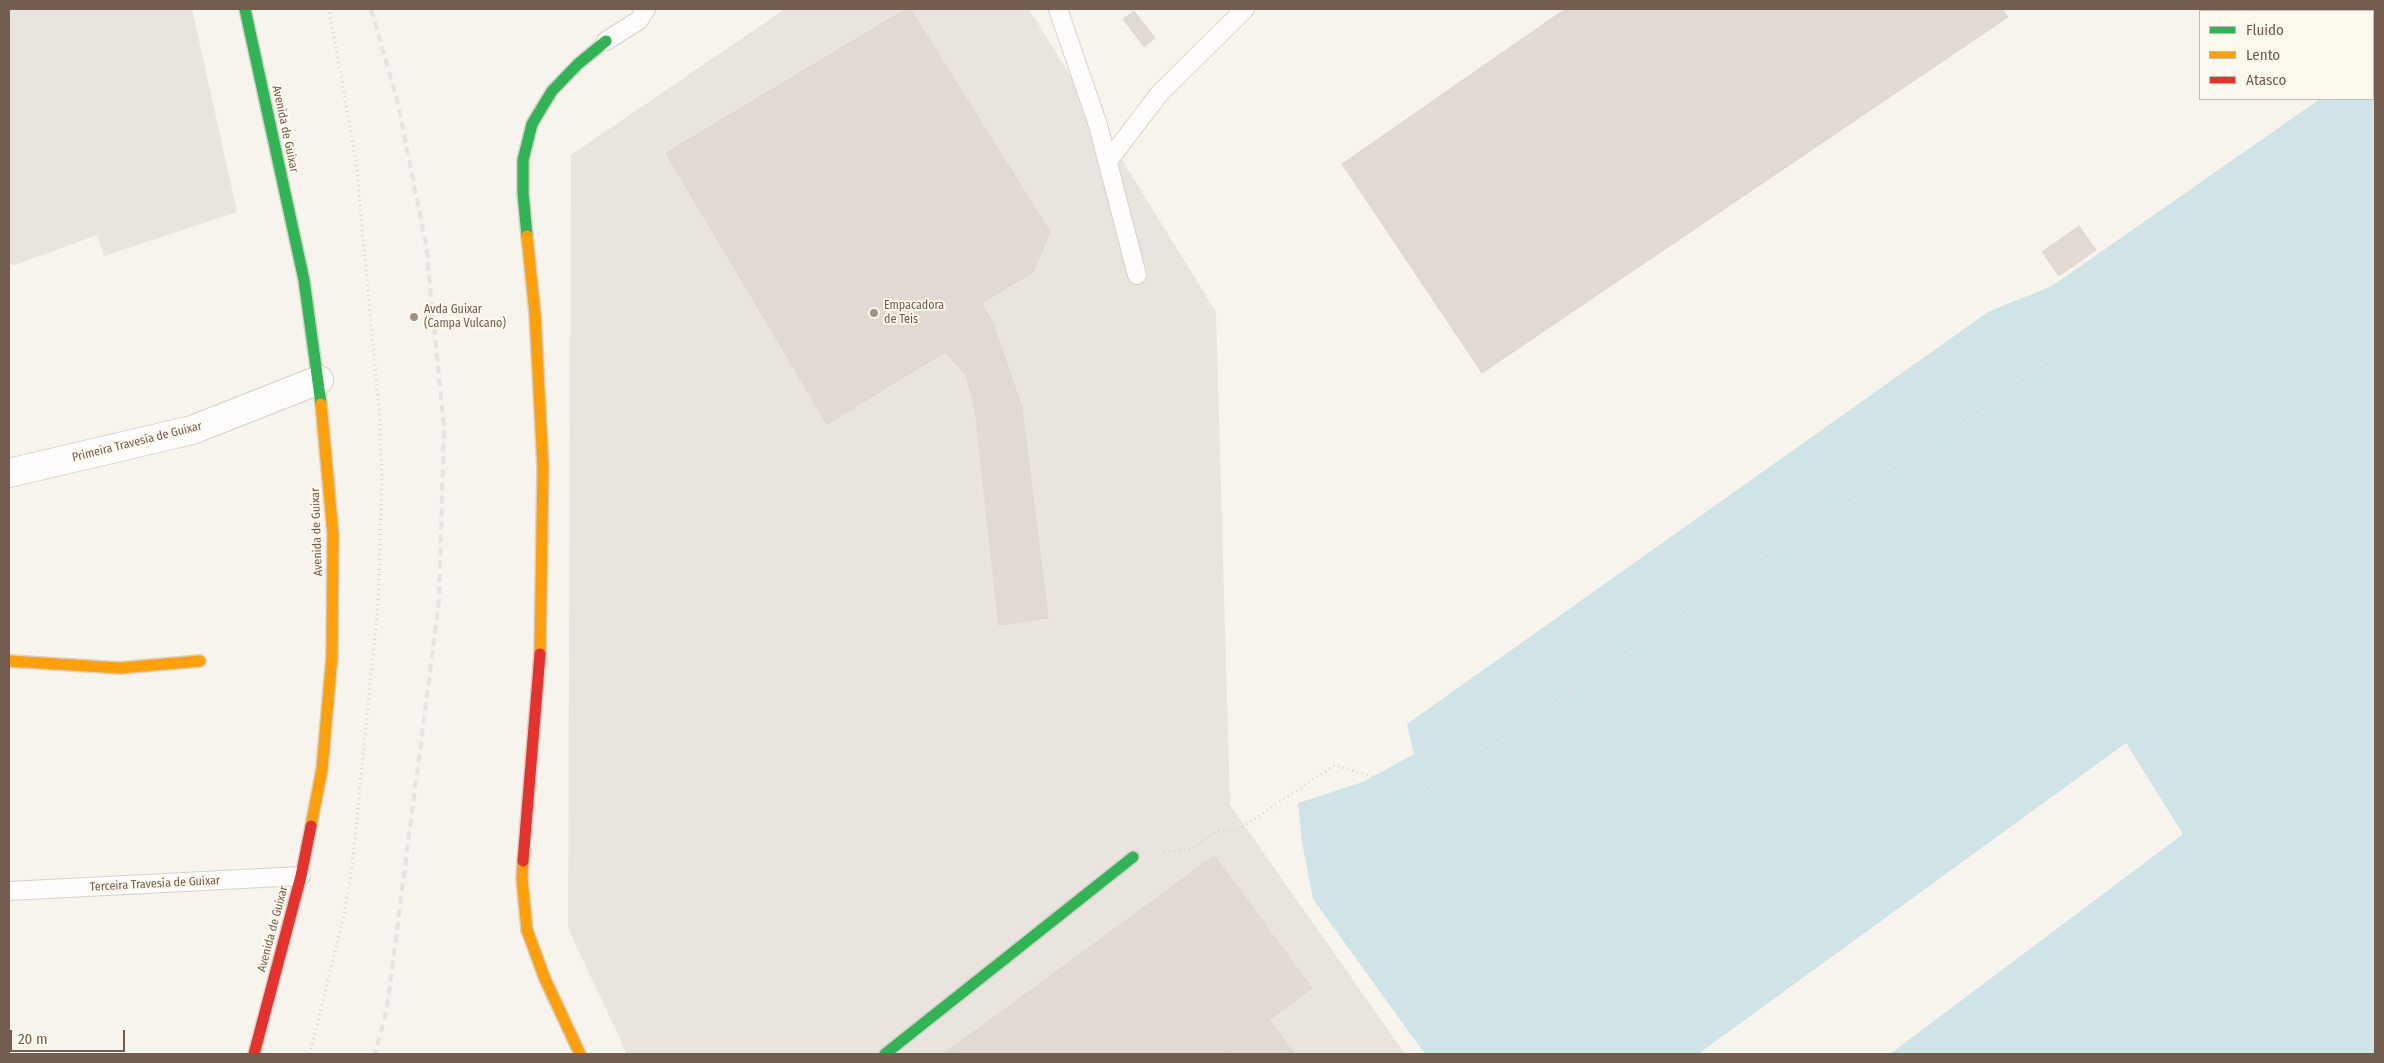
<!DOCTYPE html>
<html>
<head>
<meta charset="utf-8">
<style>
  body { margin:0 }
  #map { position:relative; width:2384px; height:1063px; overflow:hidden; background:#f7f4ed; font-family:"Fira Sans Condensed",sans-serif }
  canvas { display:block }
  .frame { position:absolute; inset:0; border:10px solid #735d4e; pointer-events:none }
  .legend { position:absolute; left:2199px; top:10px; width:175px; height:90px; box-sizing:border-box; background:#fef9ef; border:1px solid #c6bbaf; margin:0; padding:6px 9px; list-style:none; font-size:15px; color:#735d4e }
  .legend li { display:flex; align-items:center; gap:10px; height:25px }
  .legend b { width:25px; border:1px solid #c6bbaf }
  .scale { position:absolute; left:10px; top:1030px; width:115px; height:22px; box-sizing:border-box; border:2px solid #735d4e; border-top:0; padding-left:6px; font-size:15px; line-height:18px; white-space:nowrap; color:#735d4e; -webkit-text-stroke:4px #fef9ef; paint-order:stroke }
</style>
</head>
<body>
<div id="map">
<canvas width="2384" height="1063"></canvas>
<div class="frame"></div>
<ul class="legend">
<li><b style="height:6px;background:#30b455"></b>Fluido</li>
<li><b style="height:6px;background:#ff9f0a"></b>Lento</li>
<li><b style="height:6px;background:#e5322d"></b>Atasco</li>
</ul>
<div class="scale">20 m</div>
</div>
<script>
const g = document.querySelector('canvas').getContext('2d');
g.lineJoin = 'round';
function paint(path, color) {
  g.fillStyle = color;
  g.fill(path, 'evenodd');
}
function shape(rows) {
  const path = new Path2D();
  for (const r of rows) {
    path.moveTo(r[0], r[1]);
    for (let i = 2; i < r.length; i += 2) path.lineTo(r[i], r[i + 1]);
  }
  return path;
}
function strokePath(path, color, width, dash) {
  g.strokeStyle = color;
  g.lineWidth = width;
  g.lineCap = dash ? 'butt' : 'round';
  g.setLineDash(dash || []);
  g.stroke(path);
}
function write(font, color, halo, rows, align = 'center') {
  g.font = font + ' "Fira Sans Condensed",sans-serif';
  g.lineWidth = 4;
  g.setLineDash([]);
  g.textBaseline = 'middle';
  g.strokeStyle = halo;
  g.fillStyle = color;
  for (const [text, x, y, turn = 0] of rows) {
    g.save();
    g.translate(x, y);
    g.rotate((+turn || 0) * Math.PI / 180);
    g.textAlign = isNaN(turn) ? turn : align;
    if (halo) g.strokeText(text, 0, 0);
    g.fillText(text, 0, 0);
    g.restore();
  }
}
const industrial = shape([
  [9,9,192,9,237,212,104,256,97,235,12,266,9,258],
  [785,9,1029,9,1216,312,1230,805,1405,1054,627,1054,568,928,571,155]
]);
const water = shape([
  [2375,60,2375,1054,1890,1054,2183,834,2126,743,1698,1054,1425,1054,1313,899,1302,842,1298,803,1363,782,1414,754,1407,724,1988,312,2052,286,2320,99,2373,99,2373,62]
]);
const building = shape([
  [906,9,910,9,1050,232,1033,272,981,303,993,323,1022,408,1048,618,999,625,975,408,966,375,945,352,827,424,666,153,906,9],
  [1565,9,2002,9,2008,17,1482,373,1342,164,1565,9],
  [1134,11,1155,38,1144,47,1123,19,1134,11],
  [2079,226,2096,250,2059,276,2042,252,2079,226],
  [1214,856,1312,988,1223,1054,957,1054,952,1048,1214,856],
  [1269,1020,1295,1054,1223,1054,1269,1020],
  [952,1048,957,1054,942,1054,952,1048]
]);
const path = shape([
  [1164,852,1191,849,1217,831,1236,831,1335,765,1422,792,2061,354],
  [310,1054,344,914,352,867,378,605,382,477,379,410,356,161,329,9]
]);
const lane = shape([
  [1058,9,1098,125,1137,275],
  [606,41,639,20,646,9],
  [1108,161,1160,93,1245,9],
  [9,891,301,876]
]);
const street = shape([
  [9,473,192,430,319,380]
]);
const fast = shape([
  [245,9,304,280,321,404],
  [527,236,523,193,523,160,532,124,552,91,578,64,606,41],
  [885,1054,1133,857]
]);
const slow = shape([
  [527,236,535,314,543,467,540,654],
  [9,661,120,668,200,661],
  [311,826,322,769,332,656,333,534,321,404],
  [523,861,522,879,527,930,545,979,580,1054]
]);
const jam = shape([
  [523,861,540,654],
  [254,1054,301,876,311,826]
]);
const rail = shape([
  [371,9,397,99,426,244,444,428,439,601,387,1008,375,1054]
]);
const markers = [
  [874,313,5,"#a19286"],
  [414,317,5,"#a19286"]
];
const streetNames = [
  ["Avenida de Guixar",285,129,78],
  ["Primeira Travesía de Guixar",137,442,-14],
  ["Avenida de Guixar",317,532,-92],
  ["Terceira Travesía de Guixar",155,884,-3],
  ["Avenida de Guixar",273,929,-75]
];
const poiNames = [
  ["Empacadora",884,306],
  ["de Teis",884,320],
  ["Avda Guixar",424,310],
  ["(Campa Vulcano)",424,324]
];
paint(industrial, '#e9e4de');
paint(water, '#d0e3e6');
paint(building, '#e0dad2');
strokePath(building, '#dfd7cf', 1);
strokePath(lane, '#d6d1cb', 20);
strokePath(street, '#d6d1cb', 30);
strokePath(fast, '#d7d1cb', 14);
strokePath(slow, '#d7d1cb', 14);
strokePath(jam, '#d7d1cb', 14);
strokePath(path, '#d9d4cf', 3, [1, 4]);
strokePath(lane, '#fefdfc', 18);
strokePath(street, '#fefdfc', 28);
strokePath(fast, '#30b455', 11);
strokePath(slow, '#ff9f0a', 11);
strokePath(jam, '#e5322d', 11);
strokePath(rail, '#e5e3e4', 4, [8, 5]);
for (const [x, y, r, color] of markers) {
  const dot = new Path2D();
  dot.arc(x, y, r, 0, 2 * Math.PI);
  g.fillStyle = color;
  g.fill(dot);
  strokePath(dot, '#fef9ef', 2);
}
write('12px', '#735d4e', '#fef9ef', streetNames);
write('12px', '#735d4e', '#fef9ef', poiNames, 'left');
</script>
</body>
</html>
